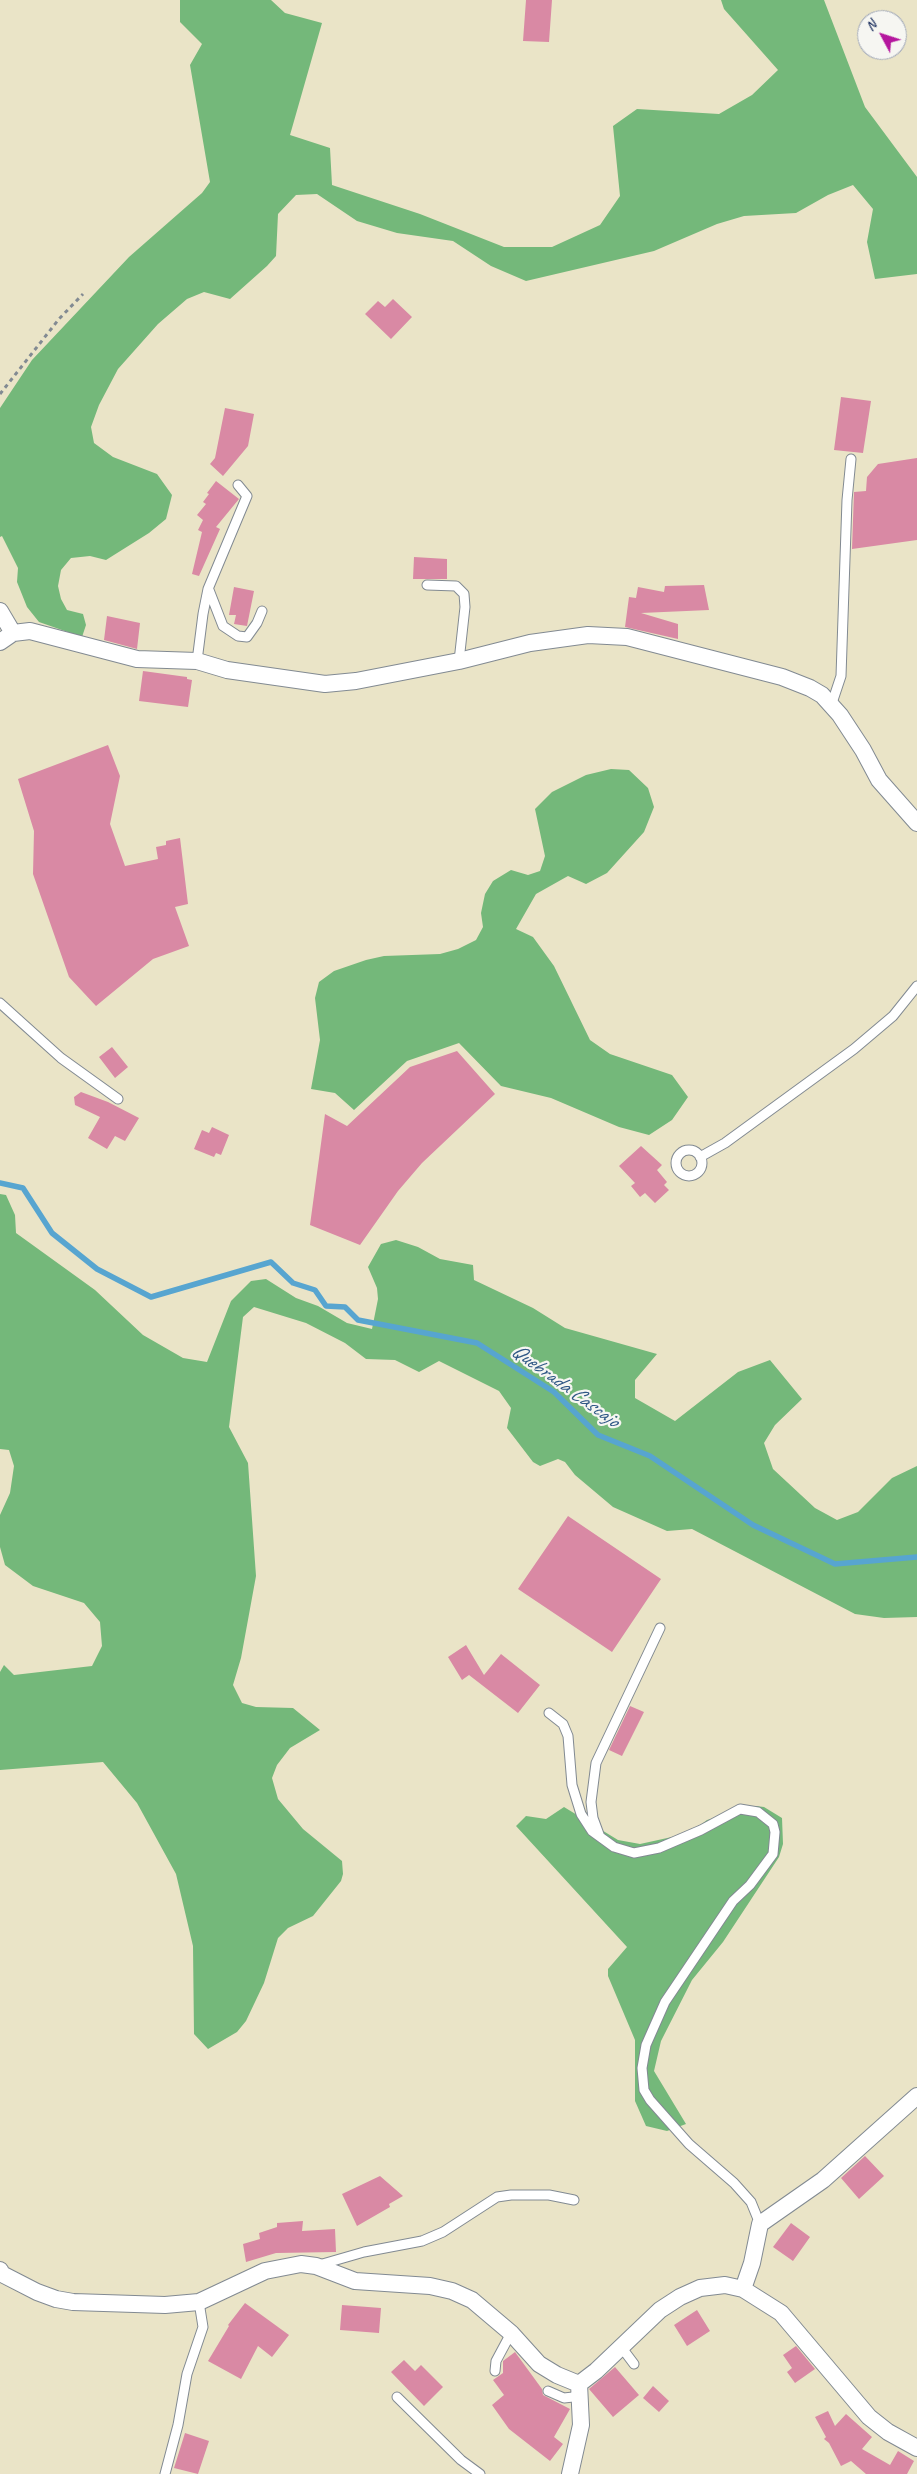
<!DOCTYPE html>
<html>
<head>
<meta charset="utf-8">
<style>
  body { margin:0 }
  #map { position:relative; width:917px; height:2474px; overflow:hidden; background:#eae4c7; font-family:Caveat,sans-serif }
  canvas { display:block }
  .north { position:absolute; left:857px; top:10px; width:50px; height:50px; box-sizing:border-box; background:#f6f6f2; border:1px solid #9ea6b7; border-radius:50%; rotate:310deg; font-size:14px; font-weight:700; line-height:20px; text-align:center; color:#1b2f5e }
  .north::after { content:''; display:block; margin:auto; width:18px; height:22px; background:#b5179e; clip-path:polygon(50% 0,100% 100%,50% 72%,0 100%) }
</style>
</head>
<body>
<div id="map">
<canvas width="917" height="2474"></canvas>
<div class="north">N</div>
</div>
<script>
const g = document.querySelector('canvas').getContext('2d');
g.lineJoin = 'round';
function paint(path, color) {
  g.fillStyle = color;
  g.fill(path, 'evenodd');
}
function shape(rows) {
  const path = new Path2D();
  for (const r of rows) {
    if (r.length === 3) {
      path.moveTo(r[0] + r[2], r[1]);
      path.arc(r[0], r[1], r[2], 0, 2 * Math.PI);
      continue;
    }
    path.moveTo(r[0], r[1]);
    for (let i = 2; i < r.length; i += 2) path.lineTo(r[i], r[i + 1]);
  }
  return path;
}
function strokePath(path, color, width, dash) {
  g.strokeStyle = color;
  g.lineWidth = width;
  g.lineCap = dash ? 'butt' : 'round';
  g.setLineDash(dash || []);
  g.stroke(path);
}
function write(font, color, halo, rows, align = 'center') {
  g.font = font + ' Caveat,sans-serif';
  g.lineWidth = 4.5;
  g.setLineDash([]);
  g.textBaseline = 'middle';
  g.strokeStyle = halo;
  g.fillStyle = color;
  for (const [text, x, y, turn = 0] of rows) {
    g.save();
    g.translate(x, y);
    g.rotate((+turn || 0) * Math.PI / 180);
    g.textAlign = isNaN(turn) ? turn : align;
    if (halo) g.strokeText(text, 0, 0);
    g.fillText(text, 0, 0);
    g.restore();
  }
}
const forest = shape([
  [180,0,271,0,285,13,322,23,290,135,330,148,332,185,420,214,504,247,552,247,600,225,620,196,613,126,637,109,719,114,752,95,778,70,724,9,721,0,824,0,865,107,917,177,917,274,875,279,867,242,873,209,853,185,828,195,796,213,744,216,717,224,654,251,526,281,491,266,453,241,397,233,357,221,317,194,296,195,278,214,276,256,267,266,230,299,204,292,187,299,158,324,118,369,99,405,91,427,94,443,113,457,157,474,172,495,166,519,149,533,106,560,90,556,71,558,61,570,58,586,61,599,67,610,83,614,86,625,82,637,39,622,27,607,17,582,18,568,2,536,0,537,0,408,32,360,129,257,202,193,210,182,190,65,202,44,180,22],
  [611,769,629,770,648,788,654,807,644,832,607,873,586,884,568,876,536,894,516,929,533,937,554,966,590,1040,610,1054,672,1075,688,1097,672,1120,649,1135,619,1127,551,1098,501,1086,459,1043,407,1061,354,1110,335,1093,311,1089,320,1040,315,998,319,982,334,971,366,960,384,956,440,954,458,949,476,940,483,927,481,913,485,894,493,881,511,870,528,875,540,871,545,856,535,809,552,792,586,775],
  [0,1194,6,1195,15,1215,16,1233,95,1290,143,1335,183,1358,207,1362,231,1301,251,1281,266,1279,296,1298,318,1306,347,1323,372,1329,378,1299,377,1288,368,1267,381,1244,396,1240,418,1247,440,1259,473,1265,474,1280,533,1308,565,1328,657,1354,635,1380,635,1398,675,1421,738,1372,770,1360,802,1399,775,1425,764,1443,773,1469,815,1508,837,1520,858,1512,892,1478,917,1466,917,1617,884,1618,855,1614,692,1529,667,1531,613,1507,575,1475,565,1462,558,1459,540,1466,533,1462,507,1428,511,1408,499,1391,439,1361,419,1372,395,1360,366,1359,345,1343,306,1323,254,1307,243,1317,229,1427,248,1463,256,1576,241,1658,233,1685,242,1703,256,1707,293,1708,320,1730,290,1748,277,1765,272,1778,278,1799,303,1829,342,1861,343,1874,341,1881,313,1916,288,1928,278,1938,264,1983,246,2021,237,2032,208,2049,194,2034,193,1946,176,1874,137,1803,103,1762,0,1770,0,1672,4,1665,14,1675,92,1666,102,1646,100,1622,84,1603,33,1586,5,1565,0,1547,0,1515,10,1493,14,1466,9,1450,0,1449],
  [756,1806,764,1807,782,1818,783,1844,779,1857,723,1942,692,1980,661,2041,654,2071,686,2124,667,2131,646,2126,635,2101,635,2040,608,1976,608,1969,627,1947,516,1826,526,1816,546,1819,564,1807,618,1840,640,1844,690,1833,707,1820]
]);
const stream = shape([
  [0,1183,23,1188,52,1233,97,1269,151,1297,271,1262,293,1283,315,1290,326,1306,345,1307,358,1320,477,1343,554,1392,598,1435,650,1456,753,1525,835,1564,917,1557]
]);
const building = shape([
  [526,0,552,0,549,42,523,41],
  [393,299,412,317,391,339,365,314,378,301,385,307],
  [841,397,871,401,863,453,834,450],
  [225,408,254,414,248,446,223,476,210,464,215,458],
  [917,458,917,540,852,549,854,492,866,491,867,477,878,464],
  [216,481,239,499,216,527,220,529,199,576,192,574,202,532,198,530,203,520,197,515,206,504,203,502,209,494,207,493],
  [414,557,447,559,447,579,413,579],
  [704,585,709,610,641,613,678,624,678,639,625,627,629,597,636,598,638,587,664,592,665,586],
  [234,587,254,591,247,626,234,624,236,615,229,615],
  [107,616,140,623,137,649,104,640],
  [143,671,187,677,187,679,192,680,188,707,139,701],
  [108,745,120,776,110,824,125,866,158,859,156,847,166,845,166,841,180,838,188,904,175,907,189,946,153,959,96,1006,69,977,33,874,34,831,18,779],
  [112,1047,128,1067,115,1078,99,1057],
  [457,1051,495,1094,422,1163,398,1191,360,1245,310,1225,325,1114,347,1126,410,1067],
  [81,1092,108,1102,139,1118,125,1141,115,1136,107,1149,88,1138,100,1117,75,1105,74,1097],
  [212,1127,229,1135,221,1155,216,1153,214,1157,194,1149,202,1130,209,1133],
  [641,1146,662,1165,657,1170,667,1182,664,1185,669,1190,655,1203,645,1193,640,1197,631,1186,635,1183,619,1166],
  [568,1516,661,1579,612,1652,518,1589],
  [466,1645,484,1675,501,1654,540,1685,518,1713,469,1675,462,1680,448,1657],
  [630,1706,644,1712,622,1756,609,1750],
  [865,2156,884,2176,859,2199,841,2178],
  [380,2176,403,2196,389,2204,390,2207,357,2226,342,2194],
  [303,2221,302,2231,335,2229,336,2252,276,2253,246,2262,243,2244,260,2239,259,2233,277,2227,277,2223],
  [791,2223,810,2237,793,2261,773,2247],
  [245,2303,289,2335,272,2357,258,2346,241,2379,208,2361,229,2326,228,2325],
  [342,2305,381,2308,379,2333,340,2330],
  [697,2310,710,2331,687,2346,674,2325],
  [796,2346,815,2369,795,2383,787,2372,792,2368,783,2355],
  [515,2352,542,2389,543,2395,570,2409,554,2437,563,2444,550,2461,509,2429,492,2405,504,2395,493,2380,503,2373,503,2361],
  [404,2360,415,2371,421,2365,443,2387,424,2406,391,2372],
  [615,2367,639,2395,613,2417,589,2389],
  [653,2386,669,2401,659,2412,643,2398],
  [828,2411,835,2426,846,2414,872,2437,862,2449,890,2465,898,2451,914,2461,907,2474,866,2474,851,2461,841,2466,829,2443,824,2439,826,2437,815,2417],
  [185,2433,209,2441,198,2474,174,2468]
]);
const path = shape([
  [0,394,59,319,83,294]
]);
const lane = shape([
  [427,585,456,586,464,594,465,607,459,661],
  [209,590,223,626,238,636,247,637,257,623,262,611],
  [197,661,203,614,208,589,247,496,238,485],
  [831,706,841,676,847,500,851,459],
  [0,1003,61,1058,118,1099],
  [689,1163,13],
  [700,1157,725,1143,854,1049,893,1016,917,986],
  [549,1713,563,1724,568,1736,572,1785,581,1814,592,1831,614,1847,634,1853,659,1848,701,1830,740,1809,758,1812,773,1824,775,1832,773,1854,750,1885,733,1901,665,2002,646,2045,642,2068,644,2090,650,2100,689,2144,734,2183,751,2202,760,2224],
  [600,1837,593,1818,591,1802,596,1763,660,1628],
  [319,2265,364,2252,422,2241,443,2232,497,2197,511,2195,549,2195,574,2200],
  [622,2348,634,2364],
  [495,2371,496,2361,511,2333],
  [548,2391,564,2398,573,2397,580,2392],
  [397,2397,461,2460,480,2474],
  [165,2474,178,2425,187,2374,203,2327,199,2302]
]);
const street = shape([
  [0,611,13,633],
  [0,642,13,633,30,631,137,659,197,661,227,670,325,684,356,681,459,661,530,643,588,635,627,637,782,677,810,688,822,695,840,715,863,750,879,780,917,823],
  [0,2270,2,2274,37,2292,56,2299,73,2302,165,2305,199,2302,265,2271,301,2264,316,2266,355,2281,430,2286,452,2291,472,2300,511,2333,539,2364,557,2375,579,2384,596,2371,660,2310,680,2297,700,2288,725,2285,743,2289,781,2313,869,2417,888,2432,917,2448],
  [743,2289,752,2263,760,2224,823,2180,917,2096],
  [570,2474,581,2425,579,2384]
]);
const waterNames = [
  ["Quebrada Cascajo",565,1386,36]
];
paint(forest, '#74b87a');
strokePath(stream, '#57a5d0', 5.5);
paint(building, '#d989a4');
strokePath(lane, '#828a92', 11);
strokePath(street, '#828a92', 18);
strokePath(path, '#828a92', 3, [4, 4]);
strokePath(lane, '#fff', 9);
strokePath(street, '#fff', 16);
write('italic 21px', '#305886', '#f6f6f2', waterNames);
</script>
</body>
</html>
